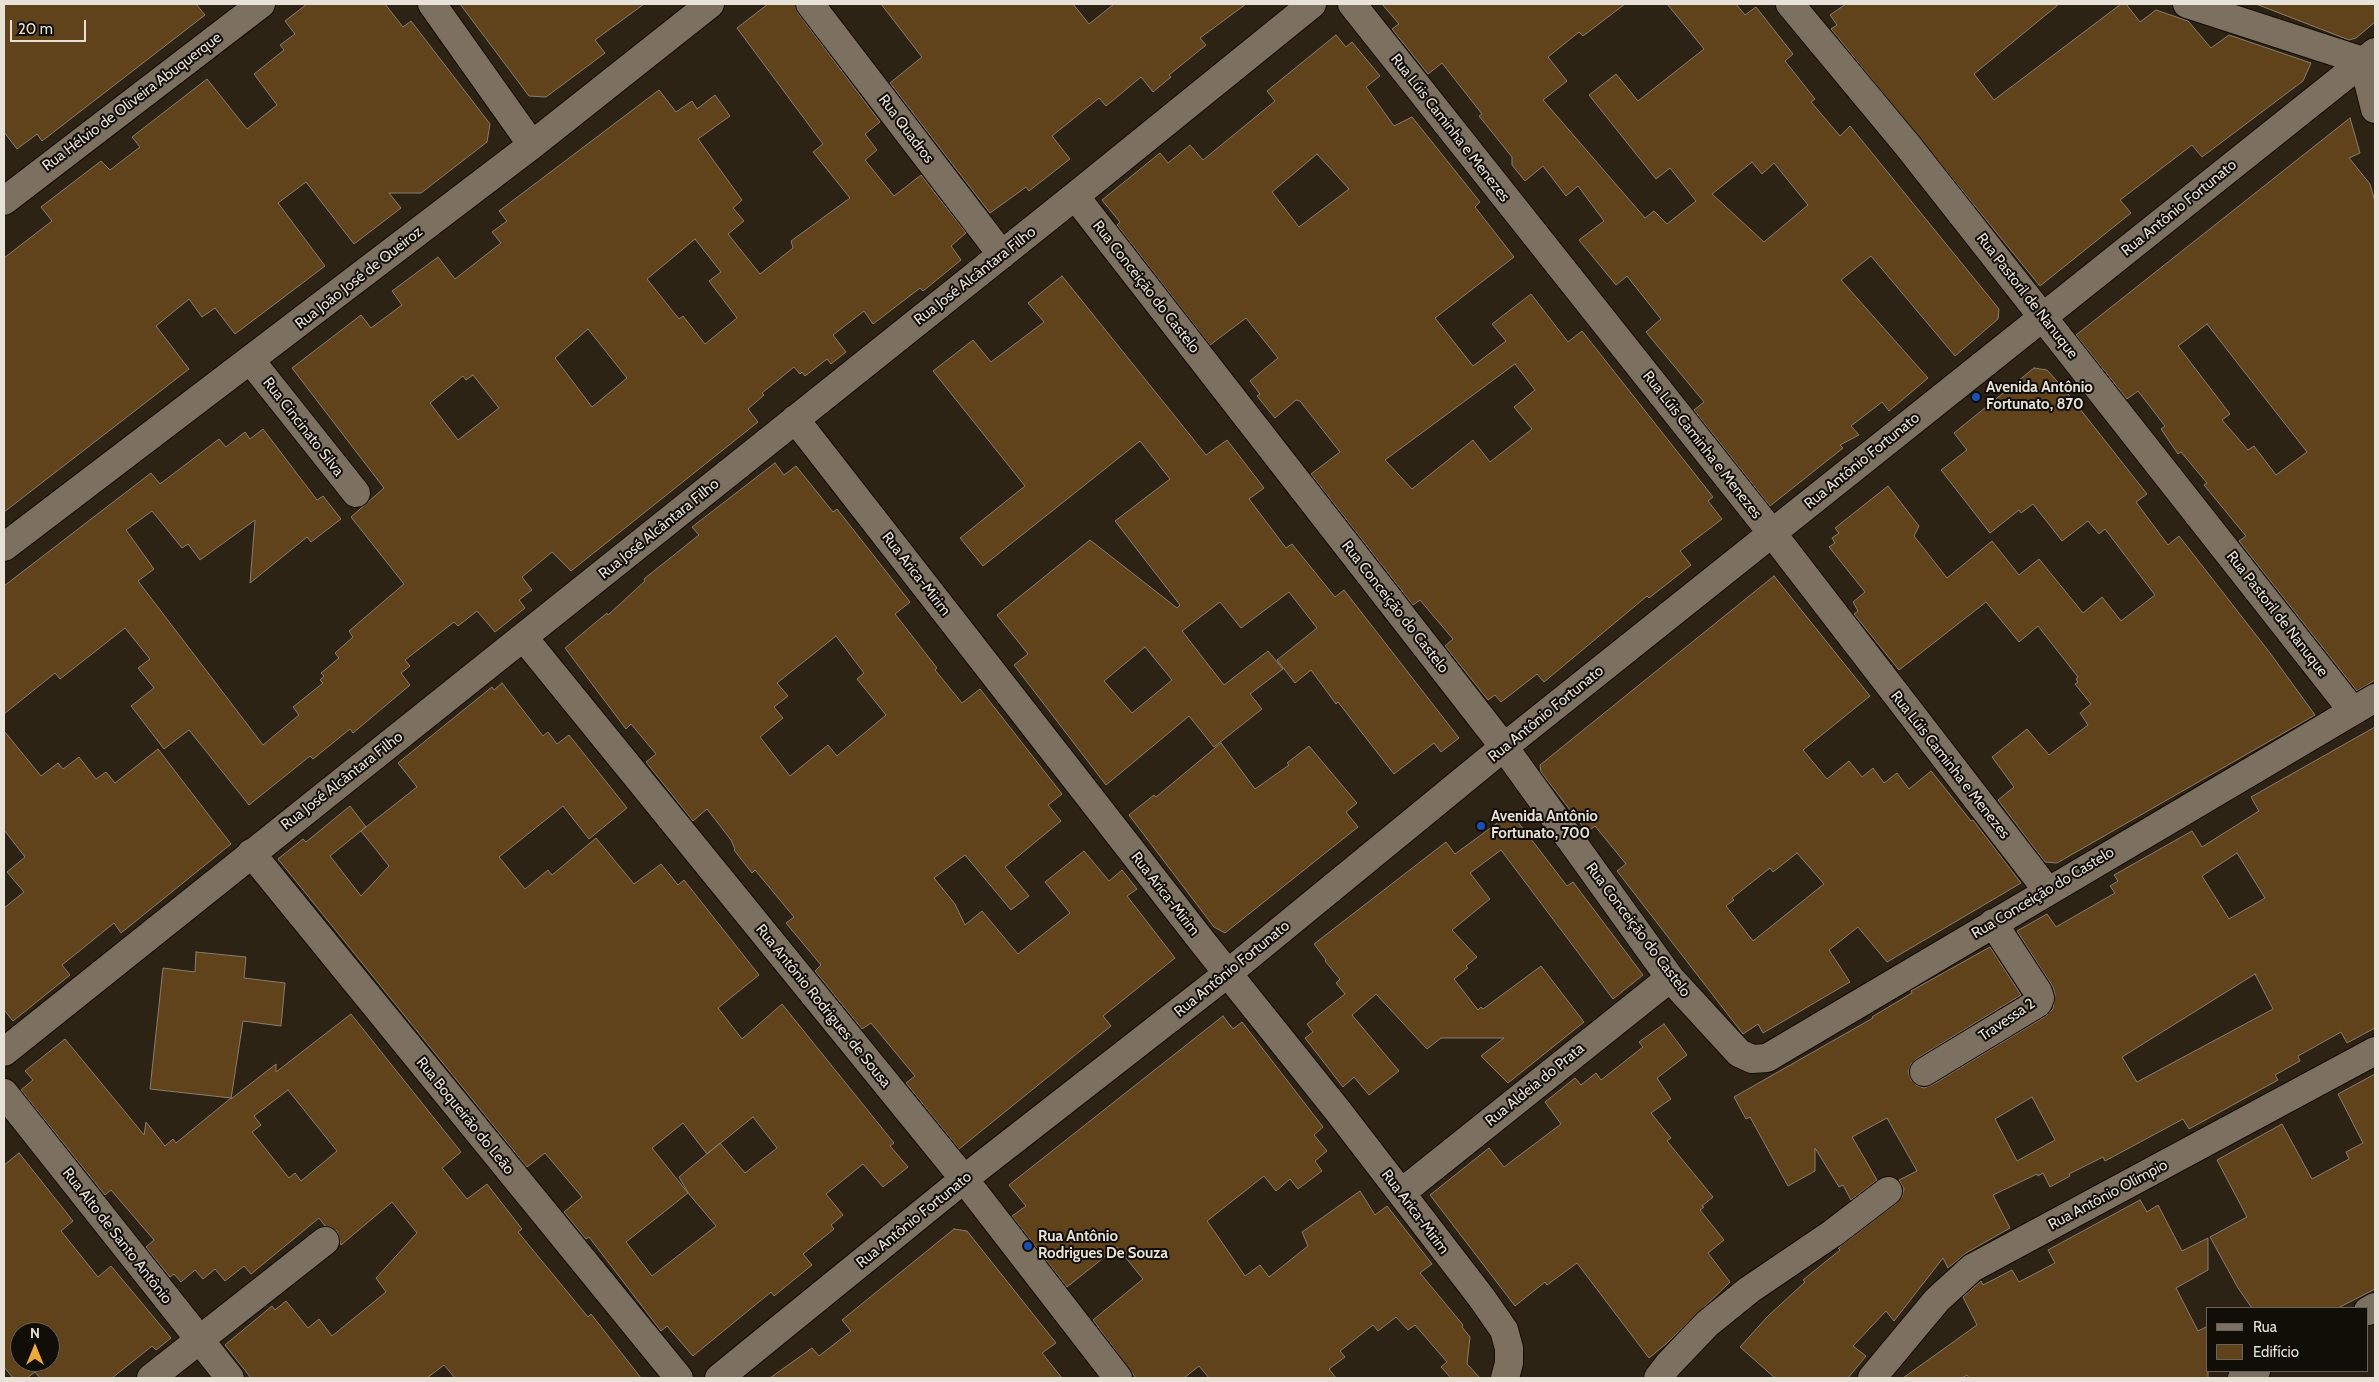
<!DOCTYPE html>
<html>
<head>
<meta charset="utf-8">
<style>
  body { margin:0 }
  #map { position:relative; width:2379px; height:1382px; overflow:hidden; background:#2c2315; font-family:Cabin,sans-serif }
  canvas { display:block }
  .frame { position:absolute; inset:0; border:5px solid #e8e1d8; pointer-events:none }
  .legend { position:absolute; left:2206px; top:1307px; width:162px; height:65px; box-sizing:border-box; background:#110d07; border:1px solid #67625b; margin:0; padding:6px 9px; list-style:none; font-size:15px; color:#e8e1d8 }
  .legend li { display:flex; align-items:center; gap:10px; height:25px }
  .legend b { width:25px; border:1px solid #67625b }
  .north { position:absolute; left:10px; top:1322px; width:50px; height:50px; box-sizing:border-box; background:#110d07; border:1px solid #67625b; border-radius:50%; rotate:0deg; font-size:14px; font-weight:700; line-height:20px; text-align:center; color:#e8e1d8 }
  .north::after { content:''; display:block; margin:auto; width:18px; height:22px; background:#ebaa39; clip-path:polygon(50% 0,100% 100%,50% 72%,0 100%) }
  .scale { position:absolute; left:10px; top:20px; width:76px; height:22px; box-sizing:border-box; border:2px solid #e8e1d8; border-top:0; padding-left:6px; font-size:15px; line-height:18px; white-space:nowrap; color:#e8e1d8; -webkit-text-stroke:4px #110d07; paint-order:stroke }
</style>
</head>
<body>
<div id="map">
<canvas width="2379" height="1382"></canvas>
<div class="frame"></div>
<ul class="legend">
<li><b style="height:6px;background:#7c7061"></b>Rua</li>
<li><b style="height:14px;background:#60431b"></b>Edifício</li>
</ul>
<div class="north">N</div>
<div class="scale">20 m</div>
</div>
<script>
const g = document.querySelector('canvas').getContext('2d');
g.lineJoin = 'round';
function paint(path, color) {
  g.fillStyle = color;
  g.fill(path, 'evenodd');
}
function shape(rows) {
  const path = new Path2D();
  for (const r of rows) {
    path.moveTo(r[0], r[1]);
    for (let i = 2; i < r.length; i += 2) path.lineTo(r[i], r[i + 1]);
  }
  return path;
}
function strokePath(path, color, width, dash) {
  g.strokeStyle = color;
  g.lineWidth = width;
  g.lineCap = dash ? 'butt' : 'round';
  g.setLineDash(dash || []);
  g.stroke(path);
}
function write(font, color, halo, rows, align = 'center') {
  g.font = font + ' Cabin,sans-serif';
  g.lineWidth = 4;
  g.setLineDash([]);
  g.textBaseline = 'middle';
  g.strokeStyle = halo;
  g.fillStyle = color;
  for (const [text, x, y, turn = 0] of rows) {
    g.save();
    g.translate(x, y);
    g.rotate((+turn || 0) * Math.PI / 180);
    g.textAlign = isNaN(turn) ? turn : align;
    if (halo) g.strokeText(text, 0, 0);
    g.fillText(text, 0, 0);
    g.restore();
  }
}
const building = shape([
  [4,4,196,4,205,15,42,141,37,134,17,149,4,132,4,4],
  [307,4,385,4,403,27,411,21,490,124,487,142,421,193,389,193,401,208,354,244,306,182,278,203,325,266,235,334,215,308,202,317,189,299,156,326,189,369,4,512,4,258,52,221,41,207,101,161,110,170,140,147,132,137,207,79,247,129,277,105,254,74,284,50,280,45,295,34,285,21,307,4],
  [460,4,644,4,595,40,605,53,546,97,529,96,460,4],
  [768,4,795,4,798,13,880,122,865,134,877,150,865,160,894,196,921,175,966,233,951,246,961,260,923,291,920,288,873,324,864,311,833,335,846,352,831,364,827,359,805,376,802,372,800,374,794,367,762,393,764,395,748,409,758,422,571,571,552,552,522,577,532,590,519,600,525,608,495,632,477,611,458,626,454,622,405,660,410,666,401,673,410,685,353,733,350,729,313,759,310,756,249,805,189,730,164,749,131,706,154,688,138,668,150,659,125,628,60,679,55,673,4,714,4,586,151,473,160,484,219,439,226,447,245,432,250,439,263,429,317,500,323,496,341,519,311,542,307,537,250,583,255,520,200,560,188,544,182,548,152,511,126,530,154,569,138,581,263,745,299,715,293,707,323,683,320,680,324,676,321,673,339,658,335,653,353,637,349,631,404,584,351,517,384,488,292,368,361,315,371,328,402,305,392,291,438,257,455,279,501,243,492,232,507,221,499,211,659,90,676,112,692,101,697,109,715,95,730,116,698,139,742,200,733,208,744,221,728,234,760,274,793,248,791,241,850,198,813,152,823,144,737,28,768,4],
  [695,239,721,272,709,281,737,318,705,344,683,316,679,319,647,279,695,239],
  [588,329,627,378,592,407,555,358,588,329],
  [473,375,499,408,458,440,430,403,463,376,466,380,473,375],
  [881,4,1073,4,1089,24,1114,4,1246,4,1200,38,1206,45,1169,75,1171,77,1153,92,1141,77,1106,106,1099,98,1052,136,1070,159,1029,191,1026,187,990,213,890,83,922,57,881,4],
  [1382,4,1625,4,1583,36,1579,32,1548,57,1567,81,1543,100,1645,218,1654,211,1667,224,1696,201,1670,168,1656,179,1589,95,1616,74,1638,101,1704,49,1667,4,1736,4,1745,15,1756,7,1793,54,1785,61,1815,99,1811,102,1840,136,1850,126,1999,309,1998,319,1955,356,1871,256,1841,280,1928,378,1889,411,1882,402,1851,426,1859,435,1840,445,1843,448,1770,506,1694,410,1704,402,1646,332,1661,319,1627,276,1616,285,1579,240,1604,221,1578,186,1566,196,1543,166,1525,181,1512,165,1512,157,1479,116,1482,114,1442,63,1428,74,1392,29,1399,24,1382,4],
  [1752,162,1762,174,1774,163,1808,205,1764,242,1712,194,1752,162],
  [1846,4,2059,4,1974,74,1994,100,2121,4,2126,4,2140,22,2156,10,2188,21,2211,48,2229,35,2311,63,2303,81,2202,157,2192,145,2120,200,2131,213,2040,286,1831,29,1837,25,1830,15,1846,4],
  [2256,4,2375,4,2375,22,2356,38,2349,40,2256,4],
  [1336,35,1346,47,1352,42,1380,76,1366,87,1394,126,1412,117,1480,202,1475,207,1514,257,1435,318,1473,366,1506,341,1492,324,1531,294,1568,342,1582,331,1713,497,1708,501,1722,519,1680,551,1691,565,1649,598,1647,596,1544,682,1537,674,1501,702,1495,695,1488,700,1445,646,1453,639,1420,600,1413,605,1311,474,1340,452,1300,401,1296,400,1275,418,1257,396,1260,394,1250,381,1278,358,1246,318,1210,345,1117,225,1120,222,1102,200,1160,153,1168,163,1190,145,1203,160,1275,101,1267,91,1336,35],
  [1317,154,1349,189,1299,227,1272,192,1317,154],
  [1515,364,1535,390,1514,407,1532,429,1490,462,1473,440,1412,489,1385,460,1515,364],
  [2350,118,2360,153,2349,158,2370,184,2375,202,2375,680,2357,691,2239,541,2246,536,2204,485,2207,483,2181,452,2178,454,2161,429,2165,426,2138,391,2127,399,2076,335,2350,118],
  [2207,324,2307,452,2276,475,2254,446,2248,450,2222,420,2230,414,2178,346,2207,324],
  [1062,276,1206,455,1227,440,1264,488,1249,499,1286,548,1292,544,1335,597,1344,590,1459,738,1441,752,1434,743,1394,774,1338,702,1336,704,1311,670,1295,683,1277,660,1317,628,1289,592,1241,628,1220,602,1182,631,1224,685,1268,651,1283,669,1250,694,1262,709,1214,747,1189,716,1106,785,1014,665,1028,654,997,615,1090,540,1177,608,1180,605,1115,521,1170,479,1140,441,983,566,960,538,1025,486,933,371,973,340,991,362,1044,322,1028,303,1062,276],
  [1145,647,1172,680,1132,713,1104,681,1145,647],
  [2034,368,2047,370,2065,390,2147,494,2136,502,2168,545,2179,536,2270,653,2315,715,2057,863,2045,862,1998,800,2014,787,1992,757,2027,729,2049,755,2088,725,2080,713,2091,704,2075,684,2078,682,2076,679,2078,677,2038,626,2019,642,1986,602,1899,670,1854,614,1858,611,1853,602,1865,592,1829,547,1835,543,1832,538,1839,533,1835,528,1888,486,1919,526,1914,536,1947,578,1992,541,2019,575,2039,559,2083,613,2102,597,2121,621,2155,595,2105,529,2099,534,2088,521,2062,541,2033,504,2021,513,2019,510,1990,533,1941,470,1967,450,1954,433,2034,368],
  [775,463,784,475,796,466,833,512,837,509,910,602,895,614,937,668,935,670,962,703,980,689,1062,794,1048,805,1061,821,1005,867,1029,896,1011,910,965,855,934,878,955,904,965,925,982,911,1018,954,1070,913,1045,882,1084,851,1109,881,1122,870,1137,889,1127,896,1175,958,1103,1016,1111,1026,959,1149,906,1083,915,1076,871,1023,862,1029,815,971,821,965,786,923,794,917,755,870,752,873,734,850,735,849,731,840,707,809,693,821,646,762,656,754,631,724,626,729,565,648,607,613,608,615,645,581,644,579,699,535,692,527,775,463],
  [836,636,864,673,857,679,886,715,837,756,828,745,790,776,760,737,783,718,774,707,788,696,777,683,836,636],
  [1774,576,1870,696,1803,750,1827,779,1849,761,1862,777,1873,768,1884,783,1897,773,1909,789,1931,771,1971,821,1973,820,2021,883,1887,962,1858,927,1829,950,1850,982,1763,1033,1758,1024,1743,1034,1617,871,1626,864,1595,826,1587,832,1541,772,1540,765,1774,576],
  [1797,853,1824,884,1753,941,1726,906,1734,900,1732,898,1770,868,1773,872,1797,853],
  [502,683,543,736,548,732,557,744,569,735,627,808,589,839,563,806,499,857,525,889,548,870,552,875,596,838,634,884,661,864,678,885,684,880,759,975,718,1008,742,1039,782,1004,894,1143,890,1146,908,1167,883,1187,863,1164,826,1194,843,1215,831,1225,834,1229,803,1254,812,1265,774,1296,771,1292,693,1356,667,1326,661,1331,589,1237,586,1239,564,1212,582,1197,545,1153,527,1167,278,859,303,839,306,842,350,806,366,827,330,856,361,896,389,866,361,831,417,787,398,763,492,687,494,690,502,683],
  [753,1117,777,1148,745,1173,720,1143,679,1177,689,1194,716,1226,652,1276,626,1242,688,1193,652,1148,683,1123,707,1154,753,1117],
  [2375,727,2375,1028,2347,1043,2341,1032,2298,1056,2300,1061,2275,1075,2278,1080,2189,1129,2183,1119,2105,1161,2103,1157,2069,1174,2070,1176,2050,1187,2043,1173,2038,1176,2037,1174,1993,1195,2010,1228,1966,1253,1948,1268,1943,1258,1894,1321,1886,1311,1853,1346,1866,1356,1848,1378,1775,1378,1740,1347,1768,1316,1805,1282,1803,1280,1840,1250,1838,1248,1897,1203,1902,1197,1904,1189,1899,1180,1917,1171,1887,1118,1852,1137,1877,1180,1851,1200,1843,1185,1839,1187,1815,1148,1815,1171,1788,1186,1750,1117,1746,1119,1734,1097,1873,1018,1872,1017,1912,993,1911,991,1990,947,2021,995,1916,1059,1911,1064,1908,1072,1911,1080,1916,1085,1924,1088,1932,1085,2046,1016,2053,1009,2055,994,2053,987,2017,931,2047,914,2056,927,2115,893,2110,886,2118,881,2114,875,2192,831,2202,847,2259,811,2251,797,2375,727],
  [2237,853,2265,898,2229,919,2202,876,2237,853],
  [2255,974,2273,1009,2137,1082,2122,1057,2255,974],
  [2032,1097,2055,1140,2017,1161,1995,1119,2032,1097],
  [4,731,41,776,58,763,63,769,79,757,96,779,106,772,115,783,158,749,231,844,121,933,114,923,62,965,70,975,13,1021,4,1010,4,908,24,892,7,872,25,857,4,830,4,731],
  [1221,743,1255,789,1289,765,1287,763,1309,746,1357,803,1346,812,1358,827,1225,933,1214,927,1129,815,1154,795,1156,797,1221,743],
  [1511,813,1567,886,1573,882,1643,975,1613,999,1501,850,1470,873,1490,899,1452,930,1477,957,1466,966,1468,968,1454,979,1478,1010,1481,1007,1483,1009,1541,966,1584,1022,1508,1083,1481,1056,1504,1038,1441,1038,1427,1049,1376,994,1352,1015,1399,1071,1369,1095,1354,1077,1343,1087,1305,1038,1313,1032,1307,1024,1345,994,1336,983,1340,979,1325,961,1326,960,1314,944,1446,842,1455,854,1511,813],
  [196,952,246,957,244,978,285,983,281,1026,243,1021,231,1099,276,1064,276,1072,351,1014,461,1152,442,1168,467,1199,487,1184,522,1229,518,1232,588,1317,591,1314,641,1378,455,1378,444,1365,427,1378,251,1378,225,1345,272,1306,275,1310,286,1301,308,1328,319,1319,332,1336,386,1292,376,1278,417,1233,392,1202,341,1245,337,1231,325,1226,319,1218,251,1274,244,1266,225,1281,215,1269,203,1279,195,1270,181,1282,174,1274,170,1277,146,1247,154,1240,111,1190,105,1195,21,1090,33,1080,25,1071,65,1039,144,1135,146,1122,165,1146,173,1139,176,1143,231,1098,150,1089,163,968,195,972,196,952],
  [288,1090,337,1151,301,1181,295,1173,289,1178,252,1132,261,1125,254,1116,288,1090],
  [1223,1016,1233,1029,1242,1022,1323,1127,1314,1135,1327,1151,1315,1161,1322,1171,1298,1189,1290,1179,1276,1191,1264,1176,1207,1221,1221,1241,1245,1276,1260,1265,1269,1277,1308,1246,1302,1232,1360,1191,1375,1215,1387,1206,1432,1264,1420,1273,1463,1325,1462,1327,1470,1337,1467,1364,1480,1378,1451,1378,1441,1367,1447,1362,1415,1325,1408,1330,1396,1317,1378,1331,1373,1325,1340,1351,1345,1357,1329,1369,1336,1378,1209,1378,1199,1366,1184,1378,1136,1378,1093,1320,1143,1279,1117,1247,1067,1287,1012,1216,1026,1206,1009,1185,1223,1016],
  [1664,1024,1687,1055,1657,1078,1671,1099,1651,1113,1671,1138,1667,1141,1713,1197,1702,1206,1704,1207,1700,1210,1724,1240,1708,1253,1730,1282,1667,1343,1649,1358,1577,1263,1547,1285,1545,1282,1515,1306,1430,1195,1489,1148,1504,1167,1561,1124,1545,1102,1575,1078,1581,1085,1596,1073,1601,1080,1643,1047,1639,1042,1664,1024],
  [2375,1074,2375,1289,2338,1308,2252,1308,2238,1288,2210,1237,2247,1217,2217,1160,2282,1124,2312,1179,2349,1159,2346,1152,2363,1143,2338,1094,2375,1074],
  [19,1153,73,1221,61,1231,98,1277,111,1266,171,1338,156,1350,152,1346,112,1378,40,1378,35,1372,27,1378,13,1378,4,1367,4,1165,19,1153],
  [20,1332,50,1332,50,1362,20,1362,20,1332],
  [2140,1200,2147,1212,2158,1205,2182,1251,2208,1238,2208,1270,2176,1288,2198,1331,2208,1326,2208,1378,1969,1378,1967,1375,1962,1378,1903,1378,1977,1325,1963,1297,1981,1281,1983,1285,2012,1270,2019,1282,2055,1263,2048,1250,2140,1200],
  [954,1229,967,1231,1056,1343,1042,1353,1062,1378,770,1378,812,1348,819,1356,851,1331,842,1320,954,1229]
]);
const minor = shape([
  [432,4,532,145],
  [810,4,1002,255],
  [1352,4,1772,533,2047,890],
  [1790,4,1908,146,2352,710],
  [2187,4,2363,61,2375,109],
  [1075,196,1504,747,1670,978,1739,1053,1752,1059,1767,1058,2375,698],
  [4,201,261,4],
  [251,361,356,493],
  [795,419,1205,945,1338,1111,1481,1297,1504,1330,1509,1348,1509,1363,1505,1378],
  [4,547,532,145,710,4],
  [524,638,964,1179,1118,1378],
  [251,853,679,1378],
  [4,1052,1075,196,1312,4],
  [1924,1072,2038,1003,2040,998,2038,992,1993,923],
  [4,1093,230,1378],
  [1401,1193,1670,978],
  [2368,1311,2375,1307],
  [151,1378,325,1241],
  [719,1378,964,1179,1227,974,1504,747,2375,52],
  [1658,1378,1668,1365,1707,1324,1749,1290,1833,1233,1888,1191],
  [1872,1378,1937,1300,1972,1268,2375,1051],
  [2242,1378,2256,1371]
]);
const markers = [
  [1976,397,5,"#1a4fb4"],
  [1481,826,5,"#1a4fb4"],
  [1028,1246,5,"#1a4fb4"]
];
const streetNames = [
  ["Rua Hélvio de Oliveira Abuquerque",132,102,-37],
  ["Rua Lúis Caminha e Menezes",1450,128,52],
  ["Rua Quadros",906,129,53],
  ["Rua Antônio Fortunato",2179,208,-39],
  ["Rua José Alcântara Filho",975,276,-38],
  ["Rua João José de Queiroz",359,278,-38],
  ["Rua Conceição do Castelo",1146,287,52],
  ["Rua Pastoril de Nanuque",2027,296,52],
  ["Rua Cincinato Silva",303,427,52],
  ["Rua Lúis Caminha e Menezes",1702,445,52],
  ["Rua Antônio Fortunato",1862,461,-39],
  ["Rua José Alcântara Filho",659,529,-39],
  ["Rua Arica-Mirim",916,574,52],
  ["Rua Conceição do Castelo",1395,607,52],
  ["Rua Pastoril de Nanuque",2277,614,52],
  ["Rua Antônio Fortunato",1546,714,-39],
  ["Rua Lúis Caminha e Menezes",1950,765,52],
  ["Rua José Alcântara Filho",342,781,-38],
  ["Rua Conceição do Castelo",2043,893,-31],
  ["Rua Arica-Mirim",1165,894,52],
  ["Rua Conceição do Castelo",1638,930,53],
  ["Rua Antônio Fortunato",1232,969,-39],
  ["Rua Antônio Rodrigues de Sousa",823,1006,51],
  ["Travessa 2",2007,1020,-34],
  ["Rua Aldeia do Prata",1535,1085,-39],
  ["Rua Boqueirão do Leão",465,1116,51],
  ["Rua Antônio Olímpio",2108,1195,-28],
  ["Rua Arica-Mirim",1415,1212,53],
  ["Rua Antônio Fortunato",914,1220,-39],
  ["Rua Alto de Santo Antônio",117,1236,52]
];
const poiNames = [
  ["Avenida Antônio",1986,388],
  ["Fortunato, 870",1986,405],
  ["Avenida Antônio",1491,817],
  ["Fortunato, 700",1491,834],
  ["Rua Antônio",1038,1237],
  ["Rodrigues De Souza",1038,1254]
];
paint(building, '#60431b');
strokePath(building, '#897c6d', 1);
strokePath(minor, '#150c02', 30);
strokePath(minor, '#7c7061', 28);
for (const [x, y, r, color] of markers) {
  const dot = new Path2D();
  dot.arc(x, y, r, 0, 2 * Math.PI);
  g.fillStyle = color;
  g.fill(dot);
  strokePath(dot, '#110d07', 2);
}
write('15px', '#e8e1d8', '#110d07', streetNames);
write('bold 15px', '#e8e1d8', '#110d07', poiNames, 'left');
</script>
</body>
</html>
